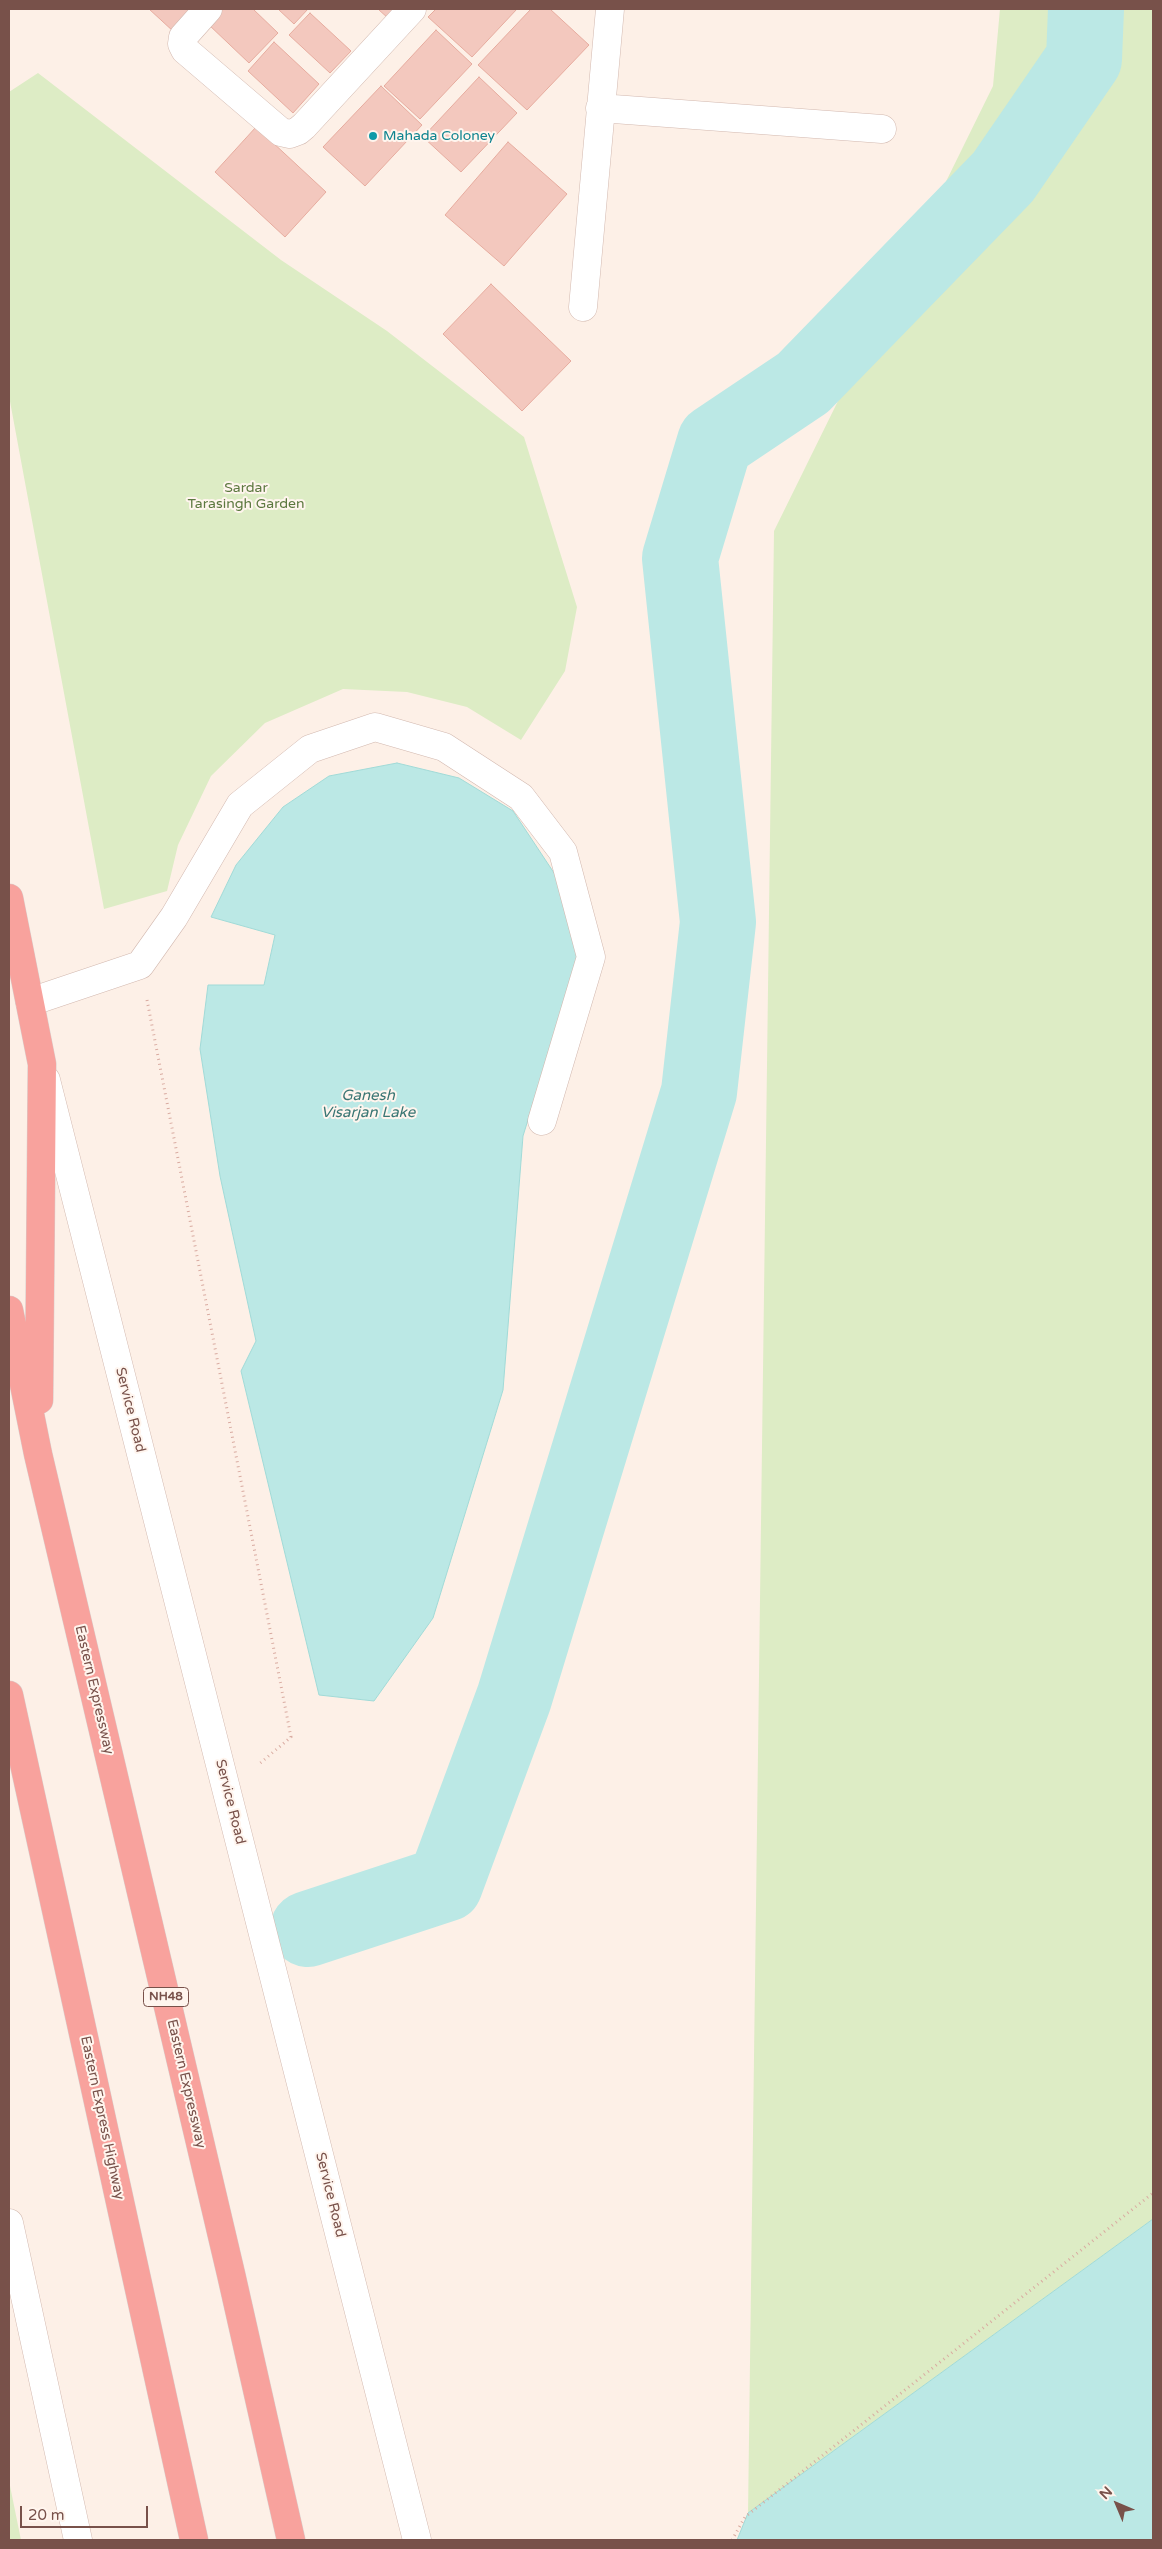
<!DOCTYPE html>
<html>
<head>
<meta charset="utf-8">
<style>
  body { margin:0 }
  #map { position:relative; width:1162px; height:2549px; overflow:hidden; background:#fdf0e7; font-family:"Varela Round",sans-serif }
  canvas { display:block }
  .frame { position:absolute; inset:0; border:10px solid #78514a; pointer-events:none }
  .north { position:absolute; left:1092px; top:2479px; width:50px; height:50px; -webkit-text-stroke:4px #fff5ee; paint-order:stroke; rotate:315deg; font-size:14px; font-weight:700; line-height:20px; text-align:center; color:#78514a }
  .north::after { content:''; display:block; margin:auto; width:18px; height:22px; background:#78514a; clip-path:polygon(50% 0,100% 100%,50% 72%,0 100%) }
  .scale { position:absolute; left:20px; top:2506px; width:128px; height:22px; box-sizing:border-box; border:2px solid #78514a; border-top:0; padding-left:6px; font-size:15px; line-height:18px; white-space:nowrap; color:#78514a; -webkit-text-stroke:4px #fff5ee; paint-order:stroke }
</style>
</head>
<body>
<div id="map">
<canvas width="1162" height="2549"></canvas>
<div class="frame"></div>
<div class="north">N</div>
<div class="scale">20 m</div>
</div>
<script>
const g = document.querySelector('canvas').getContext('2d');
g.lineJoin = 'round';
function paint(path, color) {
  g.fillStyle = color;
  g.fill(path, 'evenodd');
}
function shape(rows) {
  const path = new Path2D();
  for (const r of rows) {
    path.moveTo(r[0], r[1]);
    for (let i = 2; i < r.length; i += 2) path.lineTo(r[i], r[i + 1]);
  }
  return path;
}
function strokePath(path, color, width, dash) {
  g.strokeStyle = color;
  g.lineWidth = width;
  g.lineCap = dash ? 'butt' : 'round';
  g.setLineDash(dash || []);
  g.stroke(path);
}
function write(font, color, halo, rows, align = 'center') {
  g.font = font + ' "Varela Round",sans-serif';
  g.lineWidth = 4;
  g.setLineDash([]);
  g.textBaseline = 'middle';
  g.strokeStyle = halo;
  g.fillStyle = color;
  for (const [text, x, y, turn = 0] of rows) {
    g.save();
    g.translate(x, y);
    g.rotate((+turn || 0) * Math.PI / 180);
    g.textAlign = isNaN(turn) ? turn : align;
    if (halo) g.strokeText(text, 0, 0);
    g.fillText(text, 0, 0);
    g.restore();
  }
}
const green = shape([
  [1000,9,1153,9,1153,2219,748,2513,774,531,993,86],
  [38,73,281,260,387,331,524,437,577,607,565,671,521,740,467,707,407,692,343,689,265,723,211,776,178,845,167,891,104,909,9,396,9,92],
  [9,2481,21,2540,9,2540]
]);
const water = shape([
  [397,763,459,778,513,811,562,885,579,954,523,1136,503,1390,433,1618,374,1701,319,1695,241,1371,256,1341,220,1176,200,1049,208,985,264,985,275,935,211,917,236,865,283,807,329,776,397,763],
  [1153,2219,1153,2540,737,2540,748,2513,1153,2219]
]);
const river = shape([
  [308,1929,445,1884,514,1698,699,1092,718,922,680,558,715,442,803,383,1003,177,1084,59,1086,9]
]);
const building = shape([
  [149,9,195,9,174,32,149,9],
  [223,9,253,9,278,33,249,63,208,24,223,9],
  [278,9,308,9,294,24,278,9],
  [378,9,399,9,389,19,378,9],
  [436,9,517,9,472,57,428,17,436,9],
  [531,9,550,9,589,45,527,110,478,65,531,9],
  [310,13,351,51,330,73,289,35,310,13],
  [436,30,472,64,420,119,384,86,436,30],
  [274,42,319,84,293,113,248,71,274,42],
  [479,77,517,113,461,172,423,137,479,77],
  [381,86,422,125,365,186,323,147,381,86],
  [256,127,326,192,285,237,215,172,256,127],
  [508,142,567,194,504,266,445,215,508,142],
  [491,284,571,361,522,411,443,334,491,284]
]);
const path = shape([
  [147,1000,291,1737,258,1765],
  [732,2540,745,2517,1153,2193]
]);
const minor = shape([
  [208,9,183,37,182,44,185,50,281,132,290,134,298,131,304,126,412,9],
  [600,108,882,129],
  [583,307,610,9],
  [30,1002,140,965,174,917,240,805,310,749,375,727,444,747,521,797,563,852,591,957,542,1121],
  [46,1080,417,2540],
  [9,2223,78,2540]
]);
const highway = shape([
  [9,898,42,1064,39,1400],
  [9,1310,38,1454,231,2274,291,2540],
  [9,1695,194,2540]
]);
const markers = [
  [373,136,5,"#0f9aa8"]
];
const shields = [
  [166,1997,45]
];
const shieldNames = [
  ["NH48",166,1997]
];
const cultureNames = [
  ["Mahada Coloney",383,136]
];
const parkNames = [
  ["Sardar",246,488],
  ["Tarasingh Garden",246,504]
];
const streetNames = [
  ["Service Road",130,1410,76],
  ["Eastern Expressway",94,1690,77],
  ["Service Road",230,1802,76],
  ["Eastern Expressway",186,2084,77],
  ["Eastern Express Highway",102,2118,78],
  ["Service Road",330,2195,76]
];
const waterNames = [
  ["Ganesh",368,1096],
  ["Visarjan Lake",368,1113]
];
paint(green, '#ddecc5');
paint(water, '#bbe8e5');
strokePath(water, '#a1dad7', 1);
strokePath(river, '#bbe8e5', 76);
paint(building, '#f3c8be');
strokePath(building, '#e6ab9e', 1);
strokePath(minor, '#d2b8af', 29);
strokePath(highway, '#d9cecc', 29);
strokePath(path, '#d9aba1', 3, [1, 4]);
strokePath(minor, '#fff', 28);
strokePath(highway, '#f8a29d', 28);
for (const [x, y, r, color] of markers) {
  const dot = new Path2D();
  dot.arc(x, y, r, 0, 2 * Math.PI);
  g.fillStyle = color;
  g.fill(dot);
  strokePath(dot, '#fff5ee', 2);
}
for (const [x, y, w] of shields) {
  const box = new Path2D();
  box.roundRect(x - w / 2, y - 9.5, w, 19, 4);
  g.fillStyle = '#fff5ee';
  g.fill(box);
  strokePath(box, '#78514a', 1);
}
write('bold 12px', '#78514a', null, shieldNames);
write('14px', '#0d838f', '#fff5ee', cultureNames, 'left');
write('14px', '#5c783f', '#fff5ee', parkNames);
write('14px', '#78514a', '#fff5ee', streetNames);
write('italic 15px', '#3a7674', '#fff5ee', waterNames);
</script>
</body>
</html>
